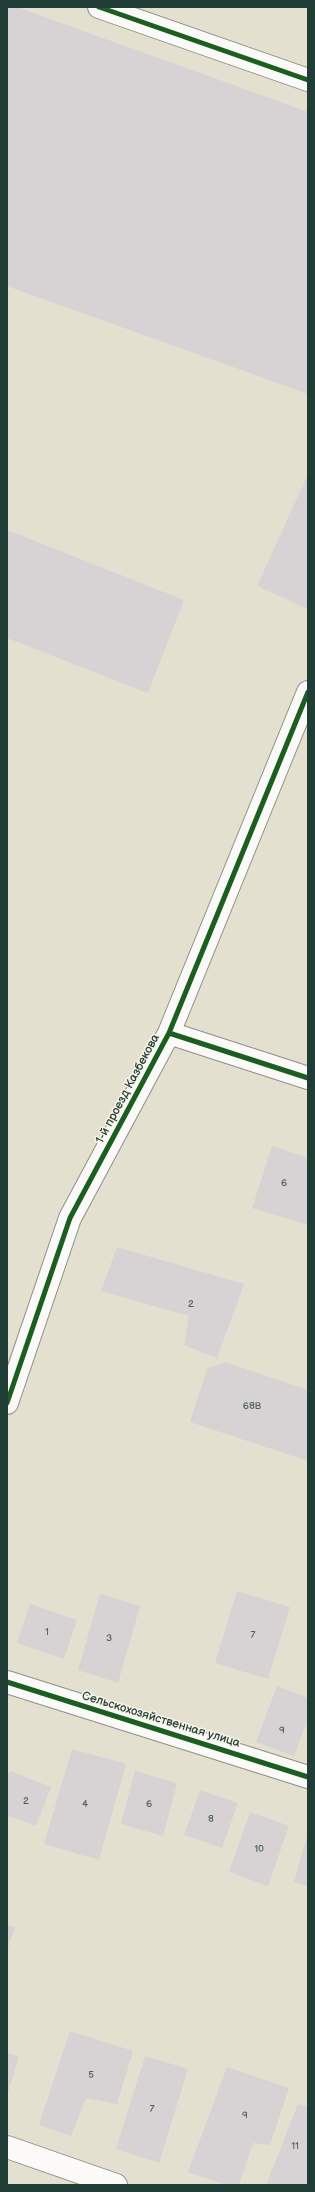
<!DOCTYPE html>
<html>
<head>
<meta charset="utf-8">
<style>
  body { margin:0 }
  #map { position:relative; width:315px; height:2192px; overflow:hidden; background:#e4e0d0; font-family:"Balsamiq Sans",sans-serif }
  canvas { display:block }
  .frame { position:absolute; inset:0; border:8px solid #1f3d34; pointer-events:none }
</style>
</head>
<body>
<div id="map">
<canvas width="315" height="2192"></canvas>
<div class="frame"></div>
</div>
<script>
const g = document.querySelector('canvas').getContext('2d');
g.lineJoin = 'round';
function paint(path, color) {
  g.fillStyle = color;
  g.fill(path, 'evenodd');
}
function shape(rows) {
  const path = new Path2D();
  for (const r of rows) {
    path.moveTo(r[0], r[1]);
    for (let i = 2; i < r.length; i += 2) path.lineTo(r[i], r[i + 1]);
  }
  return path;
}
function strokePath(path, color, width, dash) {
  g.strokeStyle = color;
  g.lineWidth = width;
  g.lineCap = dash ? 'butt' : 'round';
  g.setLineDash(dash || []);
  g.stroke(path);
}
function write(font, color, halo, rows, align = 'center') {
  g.font = font + ' "Balsamiq Sans",sans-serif';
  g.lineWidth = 3;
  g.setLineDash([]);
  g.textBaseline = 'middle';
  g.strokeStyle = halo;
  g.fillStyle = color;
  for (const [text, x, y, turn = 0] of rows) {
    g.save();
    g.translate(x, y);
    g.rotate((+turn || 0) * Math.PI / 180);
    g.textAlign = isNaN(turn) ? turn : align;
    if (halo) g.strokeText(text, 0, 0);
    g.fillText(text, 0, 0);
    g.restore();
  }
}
const building = shape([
  [7,7,17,7,308,112,308,394,7,286],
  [308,474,308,609,257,586],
  [7,530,184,600,148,693,7,638],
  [272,1146,308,1158,308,1225,252,1208],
  [117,1247,244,1284,217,1358,184,1345,189,1316,101,1291],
  [225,1362,308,1390,308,1461,190,1422,207,1369],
  [237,1591,290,1607,268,1679,215,1663],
  [100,1594,140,1606,118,1683,78,1670],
  [30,1604,77,1620,64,1659,17,1643],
  [277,1686,308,1698,308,1718,294,1756,256,1742],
  [72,1749,126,1764,99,1860,44,1844],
  [10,1771,51,1787,36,1826,7,1815,7,1777],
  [135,1771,177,1783,163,1836,121,1824],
  [200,1790,238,1803,222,1848,184,1835],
  [250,1812,289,1826,268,1886,229,1872],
  [308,1833,308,1886,294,1882],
  [7,1925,15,1927,7,1951],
  [70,2031,133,2051,117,2104,86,2098,71,2136,39,2125],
  [7,2053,19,2056,7,2097],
  [145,2056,188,2069,159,2163,116,2149],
  [227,2067,289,2088,270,2145,253,2143,239,2185,226,2185,188,2172],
  [298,2104,308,2107,308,2185,266,2185]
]);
const minor = shape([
  [99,7,308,80],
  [169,1033,308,692],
  [7,1403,70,1218,169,1033,308,1078],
  [7,1682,308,1777]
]);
const tertiary = shape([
  [7,2147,116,2185]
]);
const cycleway = shape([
  [99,7,308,80],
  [169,1033,308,692],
  [7,1403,70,1218,169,1033,308,1078],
  [7,1682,308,1777]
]);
const numberNames = [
  ["6",284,1183],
  ["2",191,1304],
  ["68В",252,1406],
  ["1",47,1632],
  ["7",253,1635],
  ["3",109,1638],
  ["9",282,1730],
  ["2",26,1801],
  ["4",85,1804],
  ["6",149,1804],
  ["8",211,1819],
  ["10",259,1849],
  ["5",91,2075],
  ["7",152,2109],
  ["9",245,2115],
  ["11",295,2146]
];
const streetNames = [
  ["1-й проезд Казбекова",128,1089,-62],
  ["Сельскохозяйственная улица",161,1720,17]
];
paint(building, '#d7d2d4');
strokePath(minor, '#8d9086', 24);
strokePath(tertiary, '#8d9086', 24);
strokePath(minor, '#fbfaf8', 22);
strokePath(tertiary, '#fbfaf8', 22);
strokePath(cycleway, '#1b5e20', 5);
write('10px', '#4d625c', null, numberNames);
write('12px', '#1f3d34', '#f7f3e8', streetNames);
</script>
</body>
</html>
